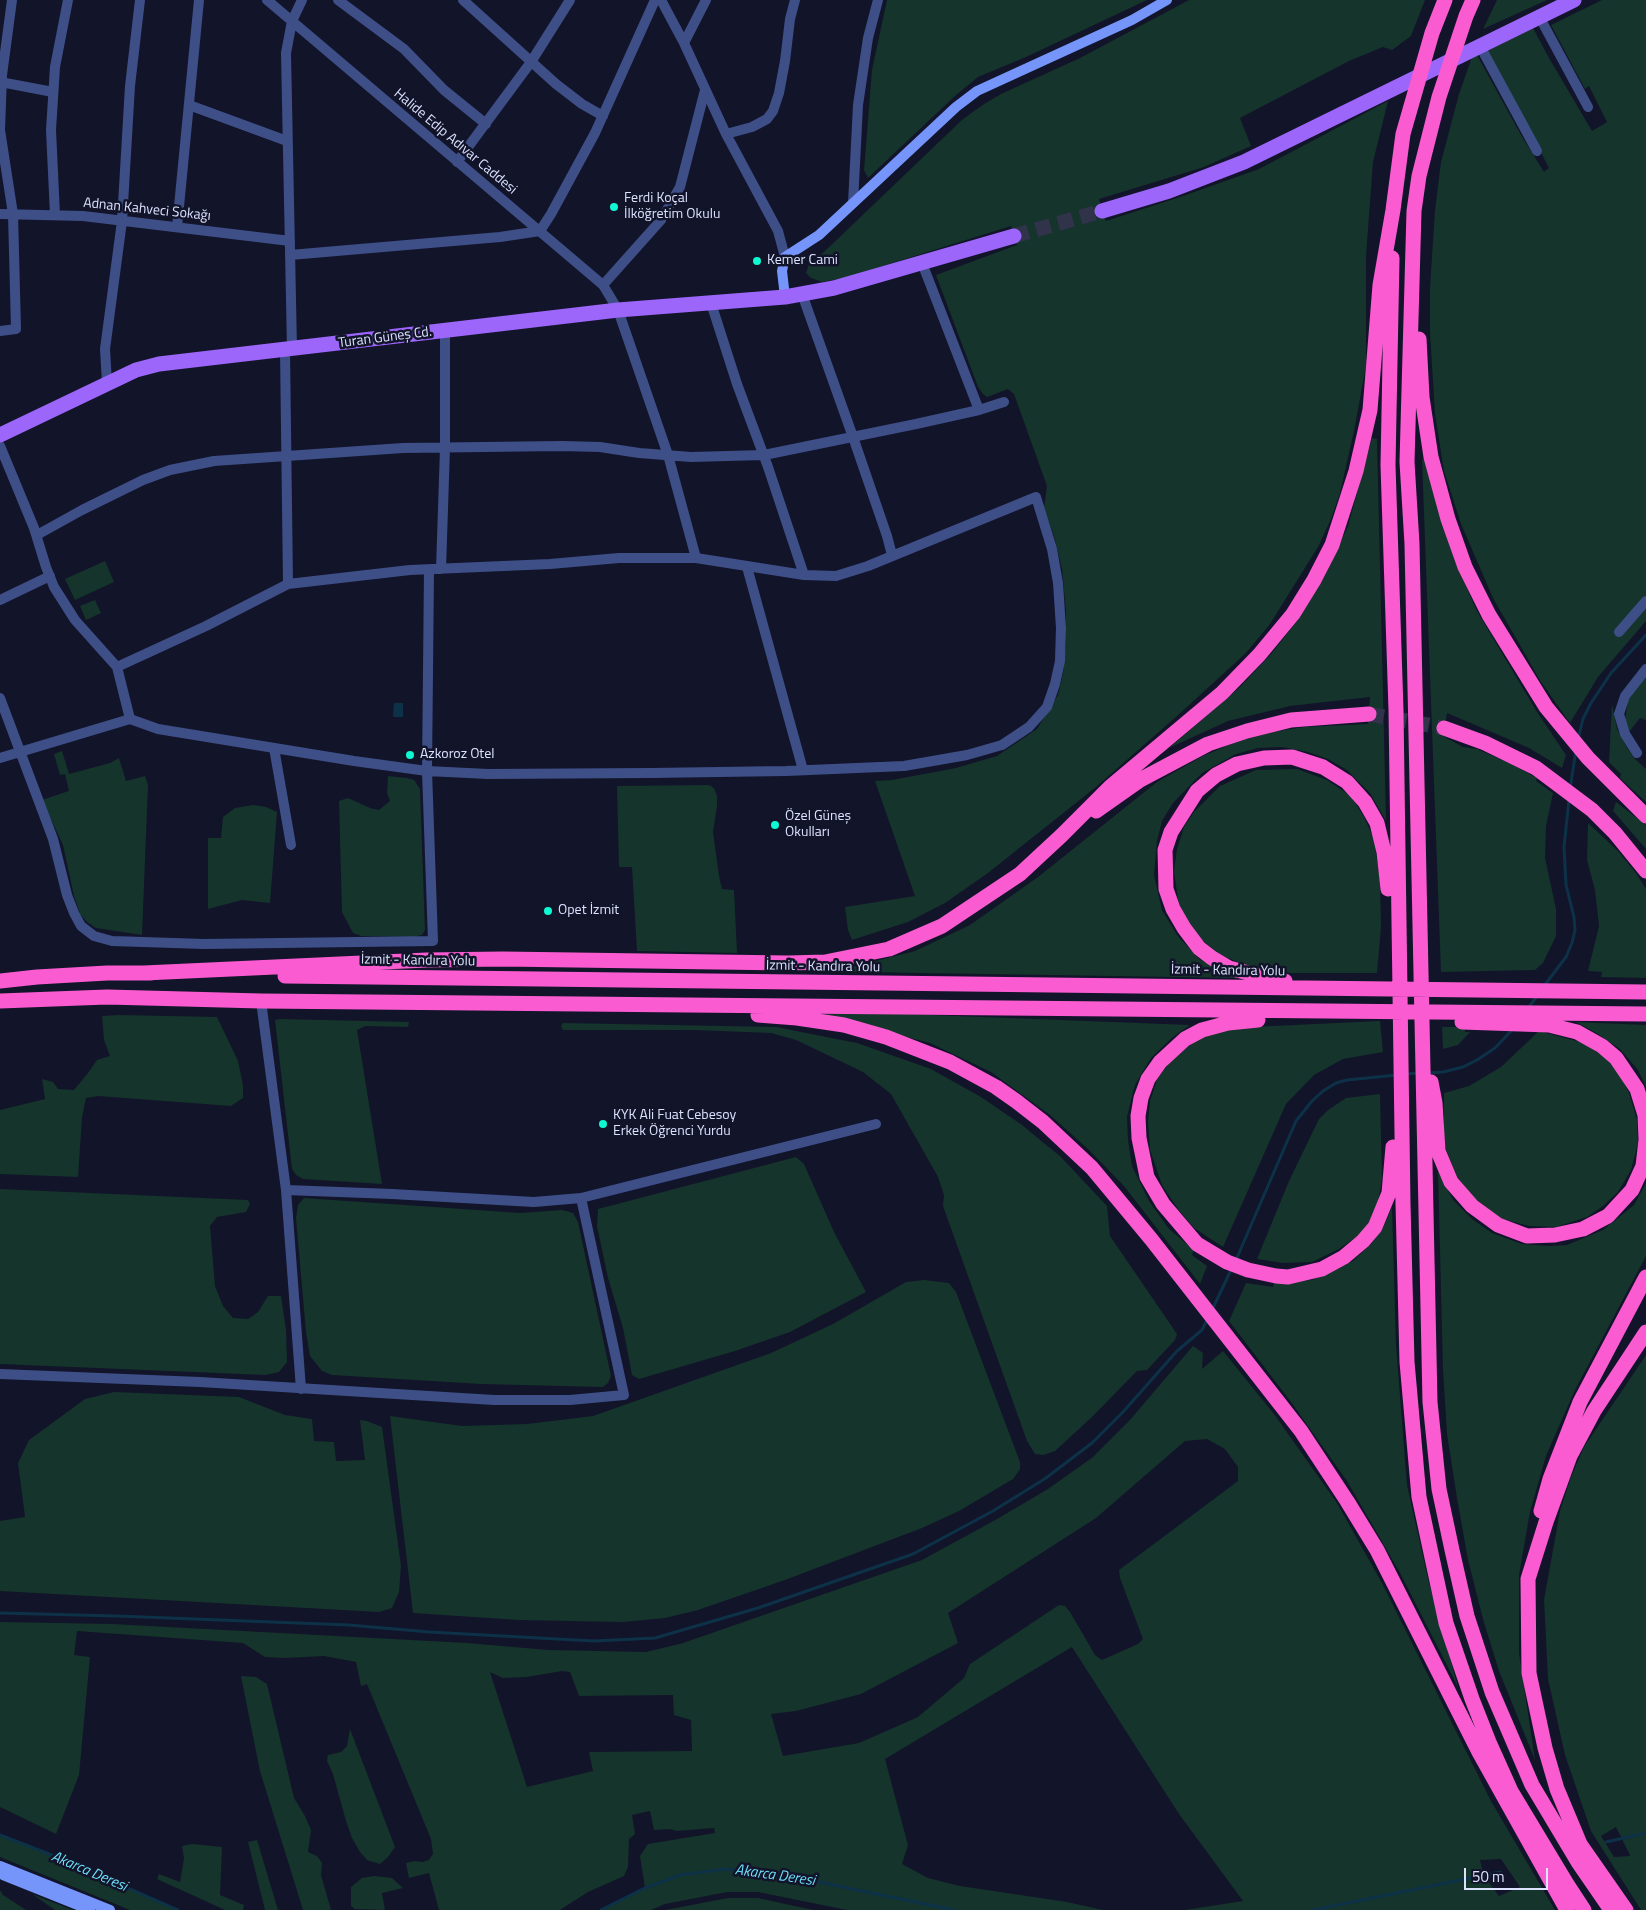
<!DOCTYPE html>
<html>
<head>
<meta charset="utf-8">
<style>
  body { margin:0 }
  #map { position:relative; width:1646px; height:1910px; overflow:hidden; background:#12142a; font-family:"Titillium Web",sans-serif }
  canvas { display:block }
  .scale { position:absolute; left:1464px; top:1868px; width:84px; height:22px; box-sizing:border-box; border:2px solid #dce1fe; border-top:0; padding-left:6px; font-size:15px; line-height:18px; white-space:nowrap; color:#dce1fe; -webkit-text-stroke:4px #12142a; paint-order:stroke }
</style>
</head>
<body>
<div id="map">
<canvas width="1646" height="1910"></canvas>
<div class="scale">50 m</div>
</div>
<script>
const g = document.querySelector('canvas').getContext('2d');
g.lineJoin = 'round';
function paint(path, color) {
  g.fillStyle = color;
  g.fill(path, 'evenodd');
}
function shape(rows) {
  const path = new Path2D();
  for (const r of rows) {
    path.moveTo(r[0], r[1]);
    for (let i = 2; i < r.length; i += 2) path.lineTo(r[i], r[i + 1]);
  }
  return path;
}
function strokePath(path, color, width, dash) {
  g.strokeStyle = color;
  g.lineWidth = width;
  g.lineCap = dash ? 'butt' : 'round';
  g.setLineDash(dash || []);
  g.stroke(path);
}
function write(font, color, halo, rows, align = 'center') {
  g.font = font + ' "Titillium Web",sans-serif';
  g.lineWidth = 5;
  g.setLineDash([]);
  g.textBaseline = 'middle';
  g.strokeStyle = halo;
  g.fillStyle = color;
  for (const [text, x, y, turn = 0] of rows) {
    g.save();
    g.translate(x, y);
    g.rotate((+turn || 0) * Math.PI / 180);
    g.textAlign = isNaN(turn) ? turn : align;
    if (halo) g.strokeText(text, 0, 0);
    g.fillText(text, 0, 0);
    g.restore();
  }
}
const green = shape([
  [887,0,1147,0,1026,57,978,77,955,96,868,178,864,170,872,70],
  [1189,0,1425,0,1411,36,1392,50,1383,47,1349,61,1240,118,1251,146,1204,167,1099,199,1106,221,1183,196,1259,169,1388,101,1373,162,1366,256,1366,366,1354,431,1340,493,1331,519,1318,547,1270,624,1246,653,1177,716,1096,787,988,873,945,903,908,922,852,940,848,930,845,907,915,896,875,781,892,780,956,768,997,756,1037,729,1058,695,1063,673,1066,643,1066,611,1062,569,1054,536,1044,508,1047,486,1014,394,1008,389,987,397,983,394,978,387,936,275,1017,245,1011,226,844,278,822,282,811,278,806,273,809,264,825,251,963,119,984,104,1001,94,1080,58],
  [1497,0,1547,0,1483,29],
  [1602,0,1646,0,1646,621,1598,677,1570,723,1541,682,1493,598,1461,524,1444,471,1435,414,1430,333,1430,287,1435,210,1441,162,1459,94,1472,57,1477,55,1521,135,1544,172,1549,168,1487,51,1533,28,1549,58,1592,131,1607,122,1589,86,1585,89,1551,25],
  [1372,438,1377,439,1386,821,1370,793,1347,770,1328,759,1308,752,1282,747,1258,748,1236,754,1202,773,1173,803,1162,821,1157,841,1154,875,1162,910,1177,935,1199,959,1238,978,797,971,852,967,915,951,970,925,1038,877,1157,782,1203,756,1236,742,1272,732,1304,727,1368,724,1370,697,1290,706,1228,721,1169,748,1239,688,1271,654,1297,621,1325,576,1348,526],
  [1422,459,1425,460,1455,562,1477,611,1537,712,1566,755,1562,768,1529,748,1447,713,1443,736,1463,747,1477,749,1511,764,1537,778,1536,781,1553,793,1546,826,1545,858,1556,909,1556,936,1543,963,1535,970,1441,972],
  [105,561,114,582,75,600,65,579],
  [95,600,101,613,86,620,80,606],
  [1646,676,1646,720,1640,718,1629,732,1625,721,1628,701,1636,687],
  [1612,704,1617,729,1626,746,1634,758,1646,769,1646,802,1620,778,1621,774,1609,762],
  [62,751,69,774,110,763,119,758,126,781,145,776,148,785,142,935,96,928,87,922,80,914,74,896,63,845,42,800,69,791,65,774,60,775,54,754],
  [1297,769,1327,780,1351,796,1364,817,1374,839,1380,880,1381,927,1377,973,1290,973,1251,968,1219,954,1201,939,1186,920,1179,906,1174,871,1177,849,1184,827,1194,812,1220,786,1256,770],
  [388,776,407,778,414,780,420,789,425,930,422,935,413,937,361,936,353,933,342,912,339,801,348,798,370,808,379,810,390,801,387,793],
  [709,785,714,788,717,796,717,806,713,832,719,876,722,889,734,890,737,953,637,951,632,867,619,867,617,786],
  [1616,802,1646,825,1646,849,1613,811],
  [253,805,266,807,277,812,270,903,242,900,208,909,208,838,221,838,223,817,235,808],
  [1588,823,1618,851,1636,873,1646,889,1646,978,1601,977,1602,972,1588,971,1599,926,1595,890,1587,860],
  [818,1014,904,1014,1190,1025,1173,1037,1151,1058,1135,1085,1127,1117,1128,1140,1132,1166,1149,1201,1169,1229,1194,1250,1192,1255,1207,1266,1200,1284,1124,1186,1088,1149,1050,1115,991,1072,930,1043],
  [119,1015,217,1017,238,1061,243,1085,243,1098,231,1106,98,1096,86,1098,82,1117,78,1177,0,1174,0,1110,45,1099,42,1079,53,1082,58,1089,74,1090,88,1073,97,1060,110,1056,104,1040,102,1016],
  [280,1019,409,1022,408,1027,365,1026,357,1030,382,1184,303,1179,296,1175,292,1169,275,1020],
  [1380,1021,1383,1052,1343,1059,1314,1075,1286,1104,1223,1247,1194,1228,1178,1209,1162,1185,1150,1150,1148,1123,1150,1101,1158,1077,1172,1060,1195,1041,1219,1031,1251,1027],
  [1576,1022,1646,1025,1646,1087,1638,1070,1620,1049,1598,1034],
  [563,1023,776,1027,857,1043,931,1069,981,1097,1022,1125,1061,1157,1107,1206,1110,1236,1177,1334,1175,1340,1147,1370,1137,1371,1092,1417,1055,1451,1043,1455,1035,1454,1027,1441,943,1206,944,1195,938,1177,891,1094,863,1072,796,1040,771,1033,694,1030,563,1030,561,1026],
  [1442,1027,1465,1027,1465,1032,1470,1032,1458,1045,1443,1049],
  [1539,1031,1584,1043,1608,1060,1621,1077,1629,1093,1637,1120,1638,1143,1631,1170,1618,1192,1603,1206,1587,1217,1556,1227,1529,1226,1499,1218,1473,1197,1457,1177,1444,1144,1444,1093,1469,1086,1501,1067],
  [1380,1094,1382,1178,1378,1205,1365,1231,1339,1249,1312,1262,1283,1263,1257,1259,1289,1181,1319,1119,1328,1110,1346,1098],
  [796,1157,804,1164,834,1232,866,1292,790,1332,735,1351,639,1379,632,1375,623,1328,608,1278,597,1226,598,1209],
  [1438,1171,1453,1200,1472,1219,1492,1233,1522,1244,1549,1246,1567,1245,1603,1230,1634,1205,1646,1183,1646,1256,1575,1390,1546,1456,1530,1512,1519,1575,1519,1653,1535,1760,1499,1671,1483,1619,1468,1560,1457,1498,1447,1434,1443,1370],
  [0,1189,248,1200,250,1204,246,1212,217,1217,210,1226,215,1286,223,1306,233,1318,248,1319,258,1312,268,1296,281,1296,286,1330,287,1362,279,1372,265,1375,0,1364],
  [304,1198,520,1213,562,1210,573,1213,578,1222,611,1376,608,1383,603,1387,481,1384,332,1375,322,1371,310,1356,306,1332,296,1218,298,1205],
  [1392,1207,1396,1345,1407,1485,1429,1583,1458,1687,1400,1573,1347,1481,1291,1402,1229,1321,1246,1283,1273,1287,1274,1283,1312,1280,1353,1261,1372,1243,1384,1226],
  [924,1280,949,1283,956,1292,1020,1462,1020,1469,1013,1479,959,1511,922,1528,785,1580,698,1610,665,1618,623,1622,519,1620,413,1613,390,1416,462,1426,527,1424,593,1416,771,1353,833,1324,906,1282],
  [1193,1346,1203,1353,1202,1369,1223,1351,1274,1414,1337,1503,1382,1583,1491,1801,1555,1910,1185,1910,1243,1901,1179,1814,1072,1647,885,1759,908,1845,902,1864,928,1878,960,1886,1067,1902,1103,1910,847,1910,758,1892,727,1892,665,1904,651,1910,601,1910,645,1888,640,1856,648,1844,715,1833,714,1828,676,1831,671,1829,654,1830,650,1811,632,1815,635,1834,629,1839,628,1867,624,1876,588,1892,560,1910,439,1910,429,1873,409,1878,406,1863,415,1861,423,1862,429,1860,433,1854,431,1839,367,1684,361,1686,356,1662,324,1656,285,1658,265,1657,243,1643,77,1631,74,1655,90,1657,79,1775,56,1834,0,1807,0,1622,112,1624,467,1643,548,1650,646,1652,683,1643,922,1560,997,1519,1048,1489,1093,1457,1129,1421],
  [1207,1439,1225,1449,1238,1467,1238,1481,1119,1570,1120,1578,1143,1639,1138,1644,1102,1660,1095,1655,1070,1612,1065,1606,1059,1605,970,1664,964,1678,918,1717,859,1743,783,1756,771,1714,796,1711,861,1694,958,1643,948,1613,1096,1518,1185,1441],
  [562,1671,570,1672,579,1696,673,1695,674,1715,691,1720,692,1751,589,1752,593,1771,527,1787,490,1672,503,1678,527,1677],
  [1501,1859,1520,1887,1499,1896,1484,1876,1480,1860],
  [1646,1355,1646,1910,1641,1910,1591,1831,1565,1755,1548,1679,1544,1600,1560,1511,1571,1477,1584,1447],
  [1616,1827,1630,1855,1630,1856,1614,1857,1601,1836],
  [114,1392,239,1397,285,1415,312,1419,314,1441,334,1442,336,1461,365,1460,360,1420,367,1421,382,1427,401,1566,399,1592,392,1608,379,1612,0,1591,0,1521,25,1517,18,1463,29,1440,85,1399],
  [241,1676,256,1677,267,1684,294,1798,305,1816,311,1830,308,1852,317,1856,322,1863,321,1875,331,1910,303,1910,260,1771],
  [350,1729,395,1847,388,1857,380,1864,367,1860,360,1852,352,1838,346,1821,333,1774,327,1761,328,1755,341,1752,347,1746],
  [0,1835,67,1861,178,1910,130,1910,0,1857],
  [257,1840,278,1910,265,1910,248,1842],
  [192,1844,222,1847,220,1895,244,1905,243,1910,225,1910,157,1879,159,1874,180,1882,184,1858,182,1846],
  [374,1876,392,1878,403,1888,382,1893,385,1910,355,1909,351,1906,351,1887,362,1878],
  [0,1890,3,1895,26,1910,0,1910],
  [32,1894,47,1900,73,1910,55,1910],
  [728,1898,758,1898,813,1910,665,1910]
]);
const water = shape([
  [394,703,403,703,403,717,393,717]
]);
const stream = shape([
  [1578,739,1583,719,1591,703,1611,673,1646,635],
  [1570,789,1576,750],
  [1544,986,1566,957,1572,943,1575,930,1574,917,1566,885,1564,847,1569,800],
  [1528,1008,1538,995],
  [1428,1073,1443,1072,1463,1067,1477,1060,1495,1048,1513,1029],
  [1405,1074,1419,1073],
  [1236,1260,1296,1121,1312,1101,1323,1091,1336,1083,1347,1080,1397,1075],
  [1212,1310,1232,1268],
  [0,1613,117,1616,349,1625,429,1632,594,1641,655,1638,758,1608,913,1554,993,1511,1046,1478,1092,1443,1123,1412,1177,1351,1202,1330,1208,1318],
  [0,1835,67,1861,178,1910],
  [1606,1842,1646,1833],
  [601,1910,645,1888,680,1875,725,1869,780,1874,954,1910],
  [1313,1910,1500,1872]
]);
const primaryTunnel = shape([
  [1014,236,1102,211]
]);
const highwayTunnel = shape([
  [1369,714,1444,728]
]);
const street = shape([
  [267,0,603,285,618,310,668,455,696,558],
  [338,0,404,49,444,90,486,124],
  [463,0,556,84,582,104,603,116],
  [661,0,684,43,726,134,778,231,785,257],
  [1540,18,1588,107],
  [684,43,706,0],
  [1480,46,1537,151],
  [0,82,53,92],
  [189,105,287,141],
  [726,134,752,127,767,119,773,111,779,93,785,61,790,19,795,0],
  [457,162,531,62,570,0],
  [853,203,858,105,868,38,878,0],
  [0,214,83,216,290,241],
  [55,215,51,130,55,67,68,0],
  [177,227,199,0],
  [290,255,500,237,540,231,551,214,595,133,655,0],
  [922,263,979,410],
  [603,285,661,220,680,187,705,90],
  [802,294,853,437,887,536,892,555],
  [711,303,737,384,768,467,804,575],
  [0,331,16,329,13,214,0,130,2,75,12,0],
  [292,349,286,53,292,21,302,0],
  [285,350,288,584],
  [107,383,105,349,122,221,130,86,140,0],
  [0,446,34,528,46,567,54,587,75,620,117,667,130,719],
  [37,535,82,510,143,480,170,470,214,461,403,448,562,446,600,447,639,453,691,457,764,455,916,424,979,410,1004,402],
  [747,567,803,770],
  [441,569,445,448,445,331],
  [0,600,50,576],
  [1619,632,1646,601],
  [0,698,53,839,67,895,74,913,81,926,94,936,112,941,204,944,433,941,427,771,429,570],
  [274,748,291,845],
  [1637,753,1625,734,1619,714,1625,696,1646,669],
  [0,758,130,719,158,729,354,761,427,771,488,774,651,773,786,771,904,766,967,755,1002,745,1029,727,1047,707,1055,684,1060,661,1061,628,1058,583,1052,549,1036,497,868,566,836,576,804,575,696,558,619,558,550,564,410,570,288,584,206,626,117,667],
  [261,1001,286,1190,301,1389],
  [286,1190,392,1194,534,1202,581,1198,876,1124],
  [0,1374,200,1382,494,1400,570,1400,624,1395,581,1198]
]);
const secondary = shape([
  [785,297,782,271,785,257,819,235,956,107,977,91,1132,20,1167,0],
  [0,1866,110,1910],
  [3,1875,90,1910]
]);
const primary = shape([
  [1102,211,1169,191,1244,162,1574,0],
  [0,435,136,370,159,364,618,310,785,297,834,288,1014,236]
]);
const highway = shape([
  [1473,0,1466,16,1439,97,1419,176,1414,211,1407,462,1412,544,1430,1402,1439,1489,1452,1550,1467,1616,1492,1692,1532,1785,1578,1862,1611,1910],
  [1392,258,1388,465,1396,710,1403,1203,1407,1362,1419,1497,1446,1623,1472,1699,1489,1742,1511,1791,1567,1884,1584,1910],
  [1419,339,1422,397,1431,457,1448,519,1465,567,1489,615,1546,707,1588,758,1646,816],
  [1444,728,1485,743,1536,768,1592,810,1615,833,1646,871],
  [1096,811,1140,780,1208,744,1247,731,1291,720,1369,714],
  [144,973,427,960,503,959,788,963,825,962,889,949,942,926,1020,874,1062,835,1110,787,1222,693,1259,655,1293,614,1314,580,1332,545,1356,471,1370,410,1380,285,1393,210,1403,134,1432,33,1445,0],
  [285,976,1646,992],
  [0,981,37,977,107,973,152,973],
  [1285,981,1264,977,1229,968,1212,958,1199,948,1184,928,1173,909,1166,889,1165,850,1171,832,1197,791,1216,775,1237,764,1264,758,1292,757,1323,767,1347,782,1365,802,1377,823,1384,852,1388,889],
  [0,1001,107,997,261,1001,1646,1014],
  [758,1015,797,1018,844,1025,886,1037,950,1062,996,1087,1016,1101,1043,1122,1092,1168,1151,1239,1301,1431,1347,1501,1377,1550,1479,1752,1567,1910],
  [1258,1020,1228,1023,1202,1030,1185,1039,1160,1062,1148,1079,1141,1098,1138,1116,1139,1138,1147,1177,1163,1204,1197,1244,1227,1262,1248,1270,1276,1276,1288,1277,1322,1269,1344,1257,1363,1241,1375,1227,1389,1193,1393,1147],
  [1462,1022,1549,1025,1577,1032,1602,1046,1616,1058,1637,1089,1645,1115,1646,1139],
  [1431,1082,1435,1103,1438,1151,1451,1182,1472,1206,1498,1225,1527,1236,1555,1235,1583,1229,1608,1216,1632,1190,1643,1166,1646,1140],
  [1541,1511,1550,1479,1580,1402,1646,1277],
  [1626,1910,1580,1844,1557,1789,1545,1748,1529,1673,1528,1579,1546,1522,1570,1456,1594,1411,1646,1332]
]);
const markers = [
  [614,207,5,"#0ef8d2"],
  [757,261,5,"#0ef8d2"],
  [410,755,5,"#0ef8d2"],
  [775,825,5,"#0ef8d2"],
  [548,911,5,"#0ef8d2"],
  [603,1124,5,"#0ef8d2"]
];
const streetNames = [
  ["Halide Edip Adıvar Caddesi",455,142,40],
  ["Adnan Kahveci Sokağı",147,210,6],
  ["Turan Güneş Cd.",385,338,-7],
  ["İzmit - Kandıra Yolu",418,961,1],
  ["İzmit - Kandıra Yolu",823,967,1],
  ["İzmit - Kandıra Yolu",1228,971,1]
];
const poiNames = [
  ["Ferdi Koçal",624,199],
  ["İlköğretim Okulu",624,215],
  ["Kemer Cami",767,261],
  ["Azkoroz Otel",420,755],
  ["Özel Güneş",785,817],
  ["Okulları",785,833],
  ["Opet İzmit",558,911],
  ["KYK Ali Fuat Cebesoy",613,1116],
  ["Erkek Öğrenci Yurdu",613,1132]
];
const waterNames = [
  ["Akarca Deresi",89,1872,23],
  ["Akarca Deresi",775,1876,8]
];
paint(green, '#15342b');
paint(water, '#0d3248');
strokePath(stream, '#0d3248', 3);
strokePath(primaryTunnel, '#30334a', 15, [15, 8]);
strokePath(highwayTunnel, '#30334a', 15, [15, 8]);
strokePath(street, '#3e4f88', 10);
strokePath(secondary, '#7695fb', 10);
strokePath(primary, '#9c66fb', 15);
strokePath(highway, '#fa5bd1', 15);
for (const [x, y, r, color] of markers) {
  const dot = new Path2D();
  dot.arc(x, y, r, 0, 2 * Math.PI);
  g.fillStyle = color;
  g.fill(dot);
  strokePath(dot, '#12142a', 2);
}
write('14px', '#dce1fe', '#12142a', streetNames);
write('14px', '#dce1fe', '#12142a', poiNames, 'left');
write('italic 15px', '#6ddefb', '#12142a', waterNames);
</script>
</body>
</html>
